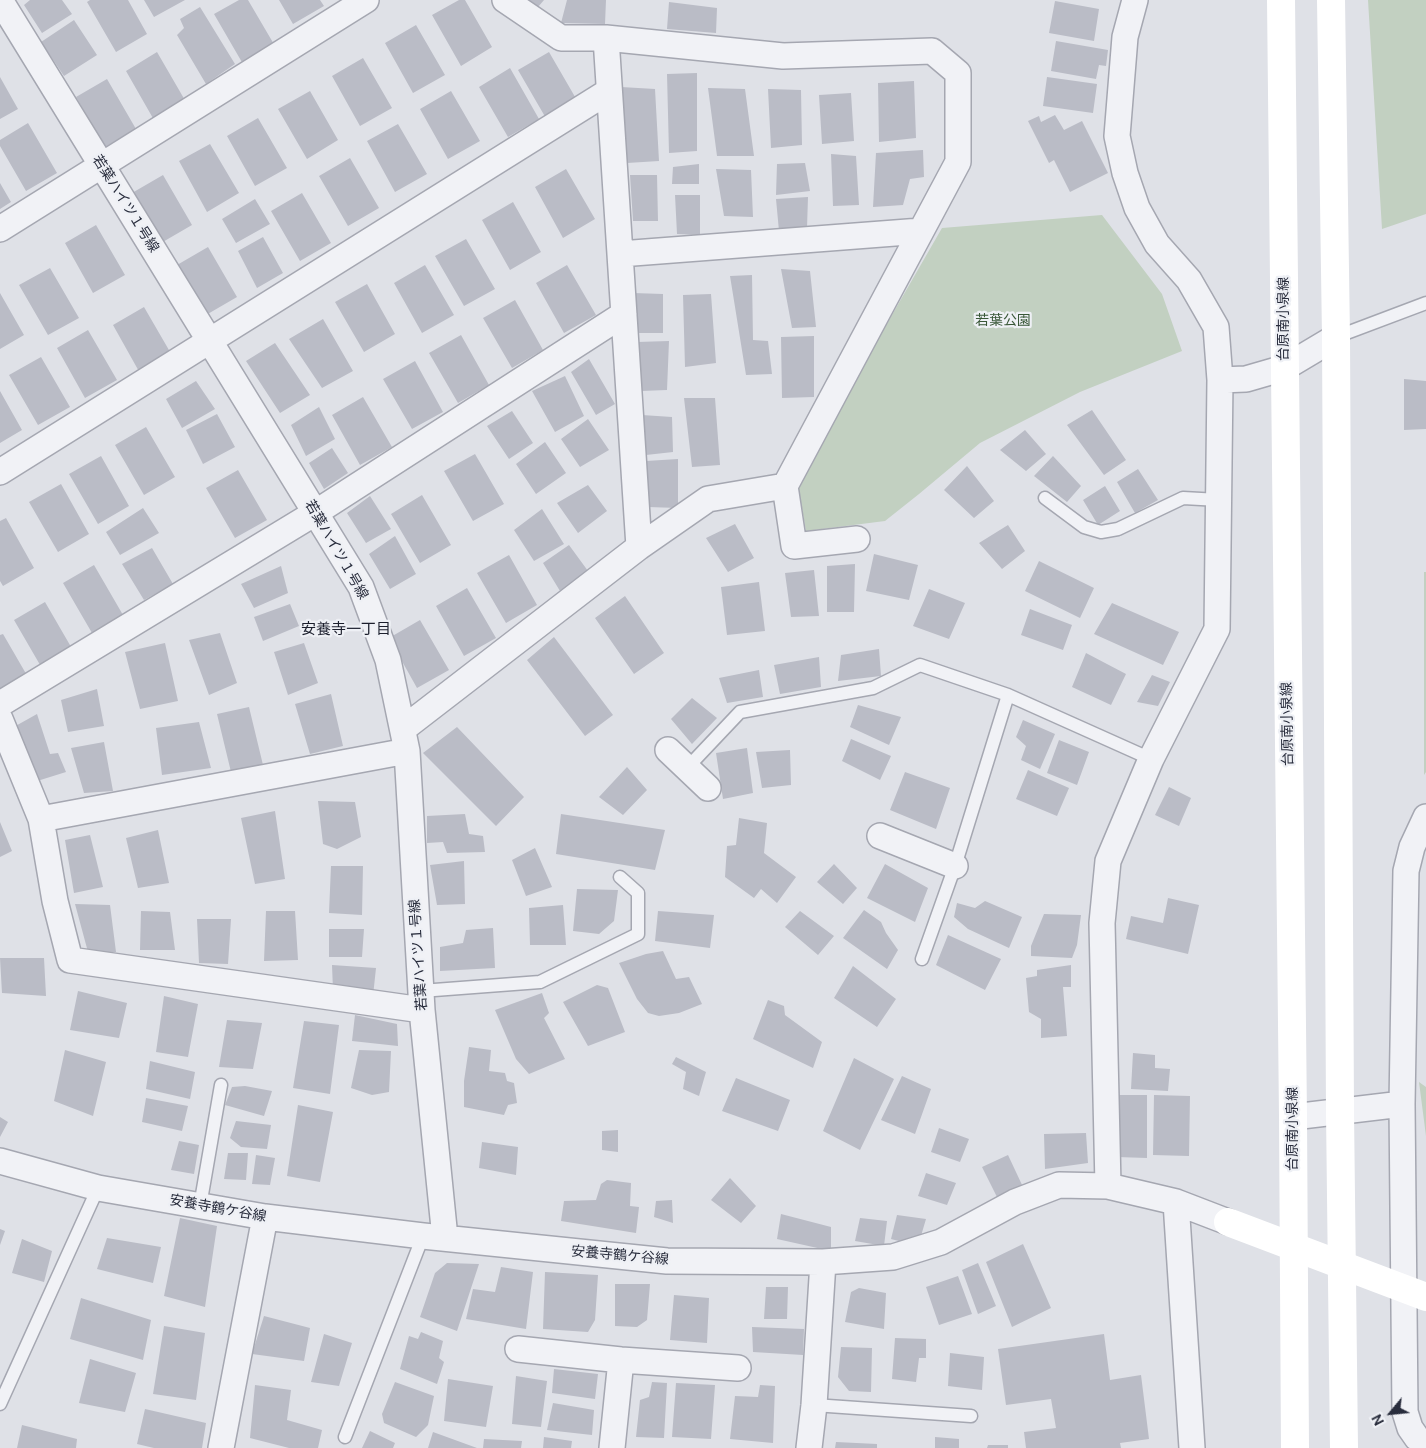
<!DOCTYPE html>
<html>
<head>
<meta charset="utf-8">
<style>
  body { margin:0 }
  #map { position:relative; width:1426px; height:1448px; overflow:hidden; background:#dfe1e7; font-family:"DM Sans",sans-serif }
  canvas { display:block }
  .north { position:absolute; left:1366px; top:1388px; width:50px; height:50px; -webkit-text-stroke:4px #eef0f5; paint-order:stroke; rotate:242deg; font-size:14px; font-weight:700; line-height:20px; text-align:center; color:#292d3d }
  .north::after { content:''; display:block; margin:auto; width:18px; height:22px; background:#292d3d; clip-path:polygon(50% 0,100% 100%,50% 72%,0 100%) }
</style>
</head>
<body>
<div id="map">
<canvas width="1426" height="1448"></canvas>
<div class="north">N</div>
</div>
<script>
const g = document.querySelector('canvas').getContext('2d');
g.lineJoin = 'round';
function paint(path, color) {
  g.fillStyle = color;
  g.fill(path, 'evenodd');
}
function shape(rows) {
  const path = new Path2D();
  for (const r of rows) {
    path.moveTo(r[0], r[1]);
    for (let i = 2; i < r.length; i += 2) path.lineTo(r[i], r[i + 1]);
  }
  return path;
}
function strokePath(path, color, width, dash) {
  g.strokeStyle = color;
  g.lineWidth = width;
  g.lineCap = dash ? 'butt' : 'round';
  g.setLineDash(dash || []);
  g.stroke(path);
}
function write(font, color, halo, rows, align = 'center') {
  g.font = font + ' "DM Sans","Noto Sans JP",sans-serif';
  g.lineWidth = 4.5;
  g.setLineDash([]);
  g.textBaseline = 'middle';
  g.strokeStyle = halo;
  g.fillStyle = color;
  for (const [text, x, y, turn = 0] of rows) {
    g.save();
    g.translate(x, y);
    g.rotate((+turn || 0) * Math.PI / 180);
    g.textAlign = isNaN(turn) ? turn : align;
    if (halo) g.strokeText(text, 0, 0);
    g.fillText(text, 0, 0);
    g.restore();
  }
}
const green = shape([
  [1368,0,1426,0,1426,214,1382,229],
  [1102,215,1162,294,1182,351,1080,392,980,443,919,494,885,521,806,531,797,480,942,228],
  [1424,572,1426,572,1426,772,1424,775],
  [1419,1082,1426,1087,1426,1136]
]);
const building = shape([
  [30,0,62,0,72,14,42,33,24,5],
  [90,0,128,0,147,34,116,52,87,2],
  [144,0,185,0,154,17],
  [239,0,248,0,275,46,243,64,214,14],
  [279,0,320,0,324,6,293,24],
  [459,0,465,0,492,47,461,66,432,15],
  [529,0,544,0,538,7],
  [567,0,606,0,605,24,561,23],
  [1055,1,1099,9,1094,41,1049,33],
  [669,2,717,8,716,33,667,29],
  [200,7,235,64,206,84,177,35,184,28,180,19],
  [74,20,97,55,64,76,41,42],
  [416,25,445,75,413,93,385,43],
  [1056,41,1108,50,1106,66,1099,65,1096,79,1051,71],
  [157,52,186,102,154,120,126,71],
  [549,52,578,102,547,120,518,70],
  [363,58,392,108,360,126,332,76],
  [510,68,539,119,508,137,479,87],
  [697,73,697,151,669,153,667,74],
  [0,77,18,109,0,119],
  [1047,77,1097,84,1093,113,1043,106],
  [107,79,136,129,105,147,76,97],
  [914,81,916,138,879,142,878,83],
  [621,87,655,89,659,161,627,163],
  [708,88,745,89,754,156,717,156],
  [768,89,801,90,802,145,771,148],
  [310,91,338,140,307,159,278,109],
  [451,91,480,141,448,159,420,109],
  [851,93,854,141,822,144,819,95],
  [1055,115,1064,130,1082,121,1108,173,1070,192,1054,160,1049,163,1028,121,1039,116,1041,122],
  [258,118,287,168,255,186,227,136],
  [28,123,57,173,26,191,0,146,0,140],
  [398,124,427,174,395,192,367,141],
  [210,144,239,193,207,212,179,161],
  [923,150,924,177,910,179,903,205,873,207,876,153],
  [831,154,856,156,859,205,833,206],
  [350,158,379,208,348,226,319,176],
  [805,163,810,191,776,195,777,164],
  [699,164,699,184,672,184,673,167],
  [566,169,595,219,563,238,535,187],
  [716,169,751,170,753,217,724,216],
  [163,175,192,225,161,243,132,193],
  [630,175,657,175,658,221,633,221],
  [0,183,11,202,0,209],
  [302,193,331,243,300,261,271,211],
  [675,195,700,195,700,235,677,234],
  [808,197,807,228,779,231,776,199],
  [255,199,270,224,236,243,222,219],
  [513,202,541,252,510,270,482,220],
  [96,225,125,275,93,293,65,243],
  [263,237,283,273,257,288,238,251],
  [466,239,495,289,464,306,435,256],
  [208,247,237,297,206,315,177,265],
  [425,265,454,315,422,333,394,283],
  [567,265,596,315,564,333,536,283],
  [50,268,79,318,48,335,19,285],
  [781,269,810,271,816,327,792,328],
  [752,275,753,340,768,341,772,374,746,375,730,276],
  [367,284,395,334,364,352,335,302],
  [0,293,24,335,0,349],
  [633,293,663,294,663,333,635,333],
  [711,294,716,363,685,367,683,295],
  [515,300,543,350,512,368,483,318],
  [144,307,173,357,141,375,113,325],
  [323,319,353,371,322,388,289,339],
  [88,330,117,380,85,398,57,348],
  [461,335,489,385,458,403,429,353],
  [814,336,814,397,782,398,781,337],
  [669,341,667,390,641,391,637,342],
  [275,343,310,395,280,413,246,361],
  [41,357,70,407,38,425,9,375],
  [589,359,615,404,596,415,571,372],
  [415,361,443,412,412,429,383,379],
  [565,376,584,416,555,432,532,391],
  [1404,379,1426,381,1426,429,1404,430],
  [196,381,215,409,182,428,166,399],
  [0,391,22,430,0,443],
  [363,397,392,447,360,465,332,415],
  [684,398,715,398,720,465,692,467],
  [319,407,335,439,306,456,291,425],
  [1092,410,1126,460,1104,475,1067,425],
  [512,411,533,443,509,459,487,426],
  [217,414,235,447,203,464,186,430],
  [642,415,672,417,673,452,646,455],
  [588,419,609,450,580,467,561,439],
  [146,427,175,477,144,495,115,445],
  [1025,430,1046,454,1026,471,1000,450],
  [545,442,566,473,536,494,516,464],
  [332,448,348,473,324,489,309,463],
  [475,454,504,504,473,521,444,471],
  [101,456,129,506,98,524,69,474],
  [1053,456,1081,486,1067,502,1034,476],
  [678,459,678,508,648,507,646,461],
  [967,466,994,501,974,518,944,490],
  [1138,469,1158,500,1135,513,1117,482],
  [238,470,267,520,235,538,206,488],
  [61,484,89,534,58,552,29,502],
  [588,485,607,511,578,533,557,503],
  [1105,486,1120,511,1098,525,1083,500],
  [422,495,451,545,420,563,391,514],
  [370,496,391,529,366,543,347,513],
  [143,508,159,533,120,555,106,532],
  [542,509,564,544,534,561,514,530],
  [6,518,34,568,3,586,0,581,0,521],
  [735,524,754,558,728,572,706,538],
  [1008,525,1025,551,1002,569,979,543],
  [395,536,416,574,390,589,369,554],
  [569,545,588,571,560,591,543,563],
  [152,548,173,584,144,600,122,564],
  [874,554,918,565,909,600,866,591],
  [509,555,537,605,506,623,477,573],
  [1039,561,1094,588,1080,618,1025,591],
  [855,564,854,612,827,612,827,566],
  [94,565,123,615,92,633,63,583],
  [281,566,288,593,254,608,241,584],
  [814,570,819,616,791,617,785,573],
  [759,582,765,631,727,635,721,587],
  [467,588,496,638,464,656,436,606],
  [929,589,965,603,949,639,913,626],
  [625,596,664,653,634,674,595,618],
  [45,602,74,652,43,670,14,620],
  [1112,603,1179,632,1163,665,1094,634],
  [290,604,299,626,263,641,254,617],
  [1030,609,1072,625,1063,650,1021,635],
  [420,620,449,670,417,688,389,638],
  [220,633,237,683,209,695,189,640],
  [3,634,32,684,0,702,0,635],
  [554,637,613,715,585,736,527,660],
  [165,643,178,701,140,709,125,652],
  [304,643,318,683,288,695,274,652],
  [879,649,881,676,838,681,841,655],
  [1086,653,1126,674,1111,705,1072,687],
  [819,657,821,687,780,694,774,665],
  [759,670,763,697,727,703,719,678],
  [1152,675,1170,682,1158,706,1137,702],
  [97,689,104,726,68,732,61,700],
  [331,694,343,746,310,754,295,704],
  [692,698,717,718,692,744,671,719],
  [858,705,901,717,889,745,850,727],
  [249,707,263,765,231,772,217,714],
  [37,714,50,754,58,753,66,772,34,782,12,728],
  [1023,720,1055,734,1040,769,1021,760,1026,746,1016,737],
  [199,722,211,768,162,775,156,728],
  [457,727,524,797,496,826,423,753],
  [851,739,891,756,880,780,842,761],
  [1059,740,1089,752,1077,785,1047,773],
  [104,742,113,791,84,793,71,748],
  [747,748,753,793,723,799,716,753],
  [790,750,791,785,762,788,756,752],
  [627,767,647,790,623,815,599,797],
  [1028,770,1069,788,1057,816,1016,799],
  [905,772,950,788,936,829,890,810],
  [1169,787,1191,798,1179,826,1155,815],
  [318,801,355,802,361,837,337,849,323,844],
  [275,811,285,879,255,884,241,818],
  [465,814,469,834,483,836,485,852,447,853,443,842,427,843,427,816],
  [561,814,665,830,655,870,556,854],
  [739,818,767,823,764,853,796,877,777,903,761,889,754,898,725,877,727,846,736,845],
  [0,822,12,851,0,857],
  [158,830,169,883,138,888,126,838],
  [90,835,103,887,74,893,65,840],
  [535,848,552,887,526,896,512,860],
  [464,861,465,904,437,905,430,865],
  [834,864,857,888,843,904,817,882],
  [885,864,928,888,915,922,867,898],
  [331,866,363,866,362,915,329,913],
  [577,889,618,890,614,921,599,934,573,931],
  [1168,898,1199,905,1188,954,1126,939,1131,916,1163,923],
  [985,901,1022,917,1009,948,968,929,954,917,957,903,975,908],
  [75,904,110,905,116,952,88,952],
  [563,905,566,945,530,945,529,908],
  [864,910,881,922,886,933,898,950,887,969,843,938],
  [141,911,170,912,175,950,140,950],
  [266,911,295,911,298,960,264,961],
  [658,911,714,915,710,948,655,941],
  [800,911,834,936,818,955,785,927],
  [1044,914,1081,915,1077,945,1072,958,1031,956,1031,946],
  [197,919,231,919,228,964,199,963],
  [493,928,495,968,440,971,440,947,463,943,466,930],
  [329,929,364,929,362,957,329,957],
  [948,935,1001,959,985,990,936,965],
  [663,951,676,979,689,977,702,1004,679,1013,659,1016,648,1013,637,999,619,963,646,954],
  [0,958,44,958,46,996,2,993],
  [332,965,376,968,373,996,333,990],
  [1071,965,1071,987,1063,987,1067,1036,1041,1038,1041,1019,1029,1012,1026,978,1037,976,1037,970],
  [853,966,896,999,877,1027,834,998],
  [597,985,608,988,625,1032,588,1046,563,1002],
  [78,991,127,1003,119,1038,70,1030],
  [542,993,549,1013,544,1018,565,1059,529,1074,516,1059,495,1010],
  [164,996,198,1004,188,1057,156,1052],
  [768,1000,784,1006,785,1015,822,1042,813,1068,753,1039],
  [355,1015,397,1024,398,1046,352,1041],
  [227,1020,262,1023,253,1069,219,1067],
  [304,1021,339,1025,330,1094,293,1088],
  [469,1047,491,1050,489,1071,505,1073,507,1081,514,1083,517,1103,508,1105,504,1115,464,1107,464,1081],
  [65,1050,106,1062,93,1116,54,1101],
  [359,1050,391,1051,389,1092,372,1095,351,1088],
  [1133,1053,1155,1055,1155,1068,1170,1069,1168,1091,1131,1089],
  [676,1057,706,1072,699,1096,683,1089,686,1072,672,1064],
  [854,1058,894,1079,860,1150,823,1131],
  [150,1061,195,1072,190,1099,146,1089],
  [902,1076,931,1089,915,1134,881,1120],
  [736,1078,790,1100,778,1131,722,1111],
  [245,1086,272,1091,264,1116,225,1105,232,1087],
  [1118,1095,1147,1095,1147,1158,1117,1157],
  [1154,1095,1190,1096,1189,1156,1153,1155],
  [146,1098,188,1106,182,1131,142,1122],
  [298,1105,333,1112,320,1182,287,1176],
  [0,1117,8,1122,0,1137],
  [236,1121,271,1125,267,1149,241,1147,230,1138],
  [939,1128,969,1139,960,1162,931,1152],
  [618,1130,618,1152,602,1150,602,1131],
  [1086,1133,1088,1163,1045,1169,1044,1134],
  [179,1141,199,1145,194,1174,171,1170],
  [482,1142,518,1147,516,1175,479,1168],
  [228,1153,248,1153,246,1180,224,1179],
  [256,1155,275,1158,270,1185,252,1184],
  [1008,1155,1023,1187,998,1199,982,1167],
  [926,1173,956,1183,947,1205,918,1196],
  [730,1178,756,1206,741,1223,711,1200],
  [607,1180,631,1183,630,1206,639,1207,636,1233,561,1221,564,1201,596,1200,601,1184],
  [672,1200,673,1223,654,1217,656,1201],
  [781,1214,831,1227,831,1251,777,1239],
  [897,1215,926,1219,918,1246,891,1239],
  [180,1218,217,1226,205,1307,164,1296],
  [860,1218,887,1221,884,1246,855,1241],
  [0,1229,5,1231,0,1245],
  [107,1238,161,1247,153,1283,97,1269],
  [22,1239,52,1251,44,1282,12,1273],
  [1023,1244,1051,1308,1012,1327,986,1262],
  [447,1263,479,1264,457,1331,420,1317,435,1273],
  [978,1263,996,1306,978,1314,962,1270],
  [501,1267,533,1272,526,1329,466,1319,473,1289,495,1292],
  [545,1272,598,1275,595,1320,588,1332,543,1329],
  [958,1276,972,1314,939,1325,926,1287],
  [615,1284,650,1284,647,1320,637,1327,615,1326],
  [766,1287,788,1287,787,1319,764,1319],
  [859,1288,886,1293,884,1329,845,1322,851,1292],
  [674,1295,709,1298,707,1343,670,1340],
  [81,1298,151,1320,143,1360,70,1339],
  [264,1316,310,1328,304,1361,252,1354],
  [164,1326,205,1333,196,1400,153,1394],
  [752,1327,804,1329,803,1355,753,1352],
  [421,1332,443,1341,439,1358,444,1362,437,1384,400,1369,409,1336,418,1339],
  [324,1334,352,1343,339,1386,311,1382],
  [1104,1334,1110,1380,1141,1375,1149,1439,1120,1443,1121,1448,1026,1448,1024,1432,1056,1428,1051,1399,1006,1405,998,1349],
  [895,1338,926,1339,926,1358,919,1358,916,1382,892,1379],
  [841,1347,872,1348,871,1392,849,1391,838,1377],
  [950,1353,984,1357,982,1390,948,1386],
  [90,1359,136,1373,125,1412,79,1403],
  [554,1369,598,1374,595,1399,552,1393],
  [516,1376,547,1381,541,1427,512,1424],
  [448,1379,493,1386,486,1427,444,1421],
  [395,1382,434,1396,428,1425,416,1437,384,1423,382,1414],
  [652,1382,667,1383,664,1438,636,1437,640,1400,649,1397],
  [676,1383,715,1385,711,1439,672,1437],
  [255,1385,291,1390,287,1420,322,1430,318,1448,289,1448,250,1438],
  [760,1385,775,1386,773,1443,730,1439,735,1396,758,1397],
  [553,1403,594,1410,592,1435,547,1430],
  [145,1409,206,1423,202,1448,154,1448,137,1444],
  [22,1425,77,1439,76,1448,17,1448],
  [370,1431,395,1443,393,1448,362,1448],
  [433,1432,477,1448,428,1448],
  [544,1437,572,1441,571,1448,543,1448],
  [935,1437,959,1439,959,1448,935,1448],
  [484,1439,522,1441,521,1448,483,1448],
  [836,1442,877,1444,877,1448,835,1448],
  [988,1445,1008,1445,1008,1448,987,1448]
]);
const lane = shape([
  [1336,337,1426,303],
  [1045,498,1084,527,1101,532,1118,529,1183,498,1219,500],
  [687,768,740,712,873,688,920,665,1008,695,1151,759],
  [922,959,955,866,1008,695],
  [421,991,540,982,638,934,638,893,620,877],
  [200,1206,221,1085],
  [0,1404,98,1188],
  [814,1405,971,1416],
  [345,1437,423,1236]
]);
const street = shape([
  [0,0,361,587,388,660,407,751,422,1010,445,1238],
  [505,0,561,38,606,38,783,56,932,51,958,73,958,162,785,486],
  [606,38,639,547],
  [0,229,366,0],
  [620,254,921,231],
  [1220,380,1246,379,1284,368,1336,337],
  [0,472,609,91],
  [0,704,315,513,624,314],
  [0,719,41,819,55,901,70,960,422,1010],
  [403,729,639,547,708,499,785,486,794,546,857,539],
  [668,750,708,788],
  [1426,817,1412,847,1406,871,1402,1104,1405,1412,1410,1428,1417,1438,1426,1445],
  [41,819,407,751],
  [880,836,955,866],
  [1293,1117,1402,1104],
  [0,1161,98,1188,265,1217,423,1236,667,1261,823,1262,893,1257,941,1242,1015,1202,1059,1185,1108,1186,1176,1202,1228,1222],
  [1108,1186,1102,923,1108,861,1151,759,1217,629,1220,380,1216,327,1189,280,1157,244,1137,208,1125,173,1117,136,1125,37,1135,0],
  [1176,1202,1192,1448],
  [518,1349,621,1360,738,1368],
  [221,1448,265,1217],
  [612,1448,621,1360],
  [809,1448,814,1405,823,1262]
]);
const secondary = shape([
  [1281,0,1293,1117,1295,1448],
  [1331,0,1336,337,1340,1112,1344,1448]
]);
const secondaryBridge = shape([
  [1228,1222,1426,1297]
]);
const streetNames = [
  ["若葉ハイツ１号線",125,204,58],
  ["台原南小泉線",1284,319,-90],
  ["若葉ハイツ１号線",336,550,60],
  ["台原南小泉線",1288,724,-91],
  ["若葉ハイツ１号線",419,955,-94],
  ["台原南小泉線",1293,1129,-90],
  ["安養寺鶴ケ谷線",218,1209,10],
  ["安養寺鶴ケ谷線",620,1256,5]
];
const parkNames = [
  ["若葉公園",1003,321]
];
const neighbourhoodNames = [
  ["安養寺一丁目",346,630]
];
paint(green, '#c2d0c1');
paint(building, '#babcc6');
strokePath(lane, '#a5a7b1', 15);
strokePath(street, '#a5a7b1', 28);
strokePath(lane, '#f1f2f6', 12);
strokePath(street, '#f1f2f6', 25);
strokePath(secondary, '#fff', 28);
strokePath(secondaryBridge, '#fff', 28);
write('14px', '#292d3d', '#eef0f5', streetNames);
write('14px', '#395738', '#eef0f5', parkNames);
write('15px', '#1c1f2d', '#eef0f5', neighbourhoodNames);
</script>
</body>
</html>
